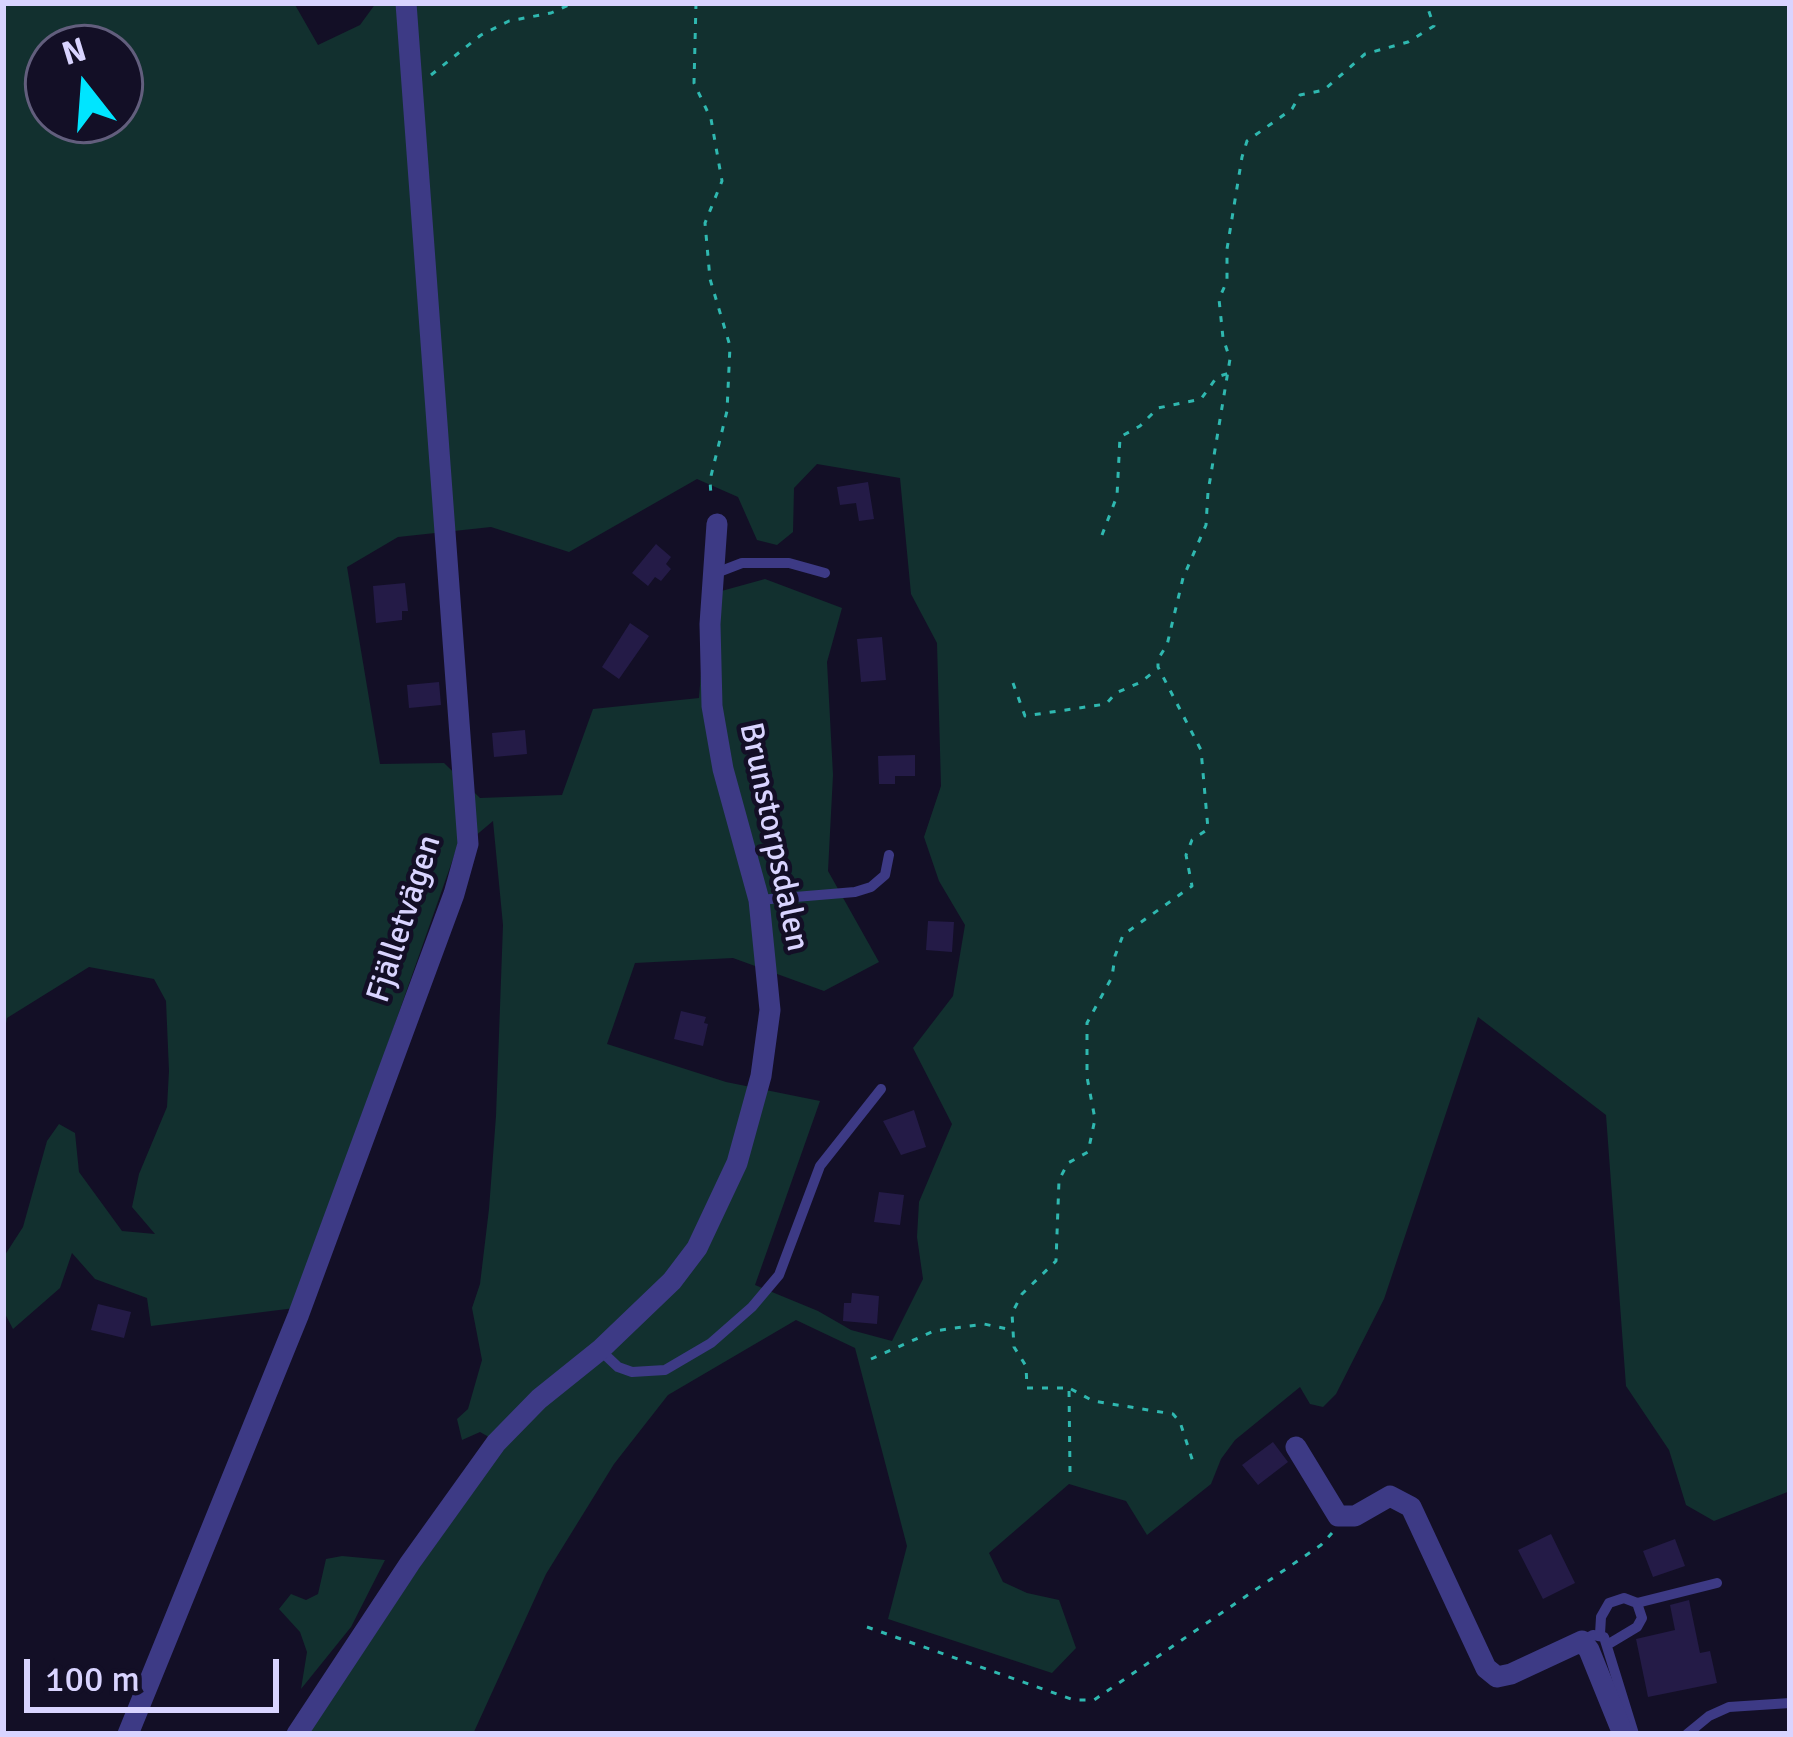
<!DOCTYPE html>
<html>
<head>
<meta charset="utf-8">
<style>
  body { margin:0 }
  #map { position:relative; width:1793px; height:1737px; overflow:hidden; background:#130f26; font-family:Signika,sans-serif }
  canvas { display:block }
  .frame { position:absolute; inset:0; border:6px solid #d9d4ff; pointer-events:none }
  .north { position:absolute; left:24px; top:24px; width:120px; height:120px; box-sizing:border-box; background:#130f26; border:3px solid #625e7d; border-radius:50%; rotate:343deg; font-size:33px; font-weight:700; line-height:48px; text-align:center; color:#d9d4ff }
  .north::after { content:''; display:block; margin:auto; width:42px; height:54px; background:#00e5ff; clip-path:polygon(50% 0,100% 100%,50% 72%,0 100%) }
  .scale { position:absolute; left:24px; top:1659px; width:255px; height:54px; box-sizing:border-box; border:6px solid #d9d4ff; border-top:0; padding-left:15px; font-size:36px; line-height:42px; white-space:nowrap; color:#d9d4ff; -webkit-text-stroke:9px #130f26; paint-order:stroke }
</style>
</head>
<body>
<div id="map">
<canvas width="1793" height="1737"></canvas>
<div class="frame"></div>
<div class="north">N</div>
<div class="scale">100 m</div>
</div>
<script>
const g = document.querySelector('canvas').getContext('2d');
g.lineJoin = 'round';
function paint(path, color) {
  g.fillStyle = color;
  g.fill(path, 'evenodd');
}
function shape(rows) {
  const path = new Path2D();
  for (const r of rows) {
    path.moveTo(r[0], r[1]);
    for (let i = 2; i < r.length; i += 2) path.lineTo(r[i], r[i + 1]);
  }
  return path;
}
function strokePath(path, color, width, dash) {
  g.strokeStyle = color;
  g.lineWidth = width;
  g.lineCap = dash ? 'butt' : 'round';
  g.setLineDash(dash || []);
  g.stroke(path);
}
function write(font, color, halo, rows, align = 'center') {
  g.font = font + ' Signika,sans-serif';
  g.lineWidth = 9;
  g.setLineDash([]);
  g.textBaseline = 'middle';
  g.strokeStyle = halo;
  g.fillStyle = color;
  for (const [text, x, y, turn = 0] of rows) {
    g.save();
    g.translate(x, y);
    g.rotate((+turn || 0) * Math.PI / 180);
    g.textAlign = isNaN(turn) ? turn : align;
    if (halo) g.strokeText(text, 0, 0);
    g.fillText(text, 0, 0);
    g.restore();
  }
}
const green = shape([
  [3,3,294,3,318,45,360,25,376,3,1790,3,1790,1491,1714,1521,1686,1505,1669,1450,1626,1386,1606,1115,1478,1017,1384,1299,1336,1394,1323,1407,1310,1404,1300,1387,1235,1440,1221,1459,1211,1484,1147,1535,1126,1501,1069,1484,989,1553,1003,1582,1027,1593,1059,1600,1076,1648,1052,1673,888,1619,907,1546,855,1348,796,1320,668,1395,614,1464,546,1574,473,1734,302,1734,505,1446,480,1432,462,1440,457,1419,468,1409,482,1360,472,1308,480,1284,489,1209,496,1116,503,925,493,821,455,853,295,1308,151,1326,147,1298,95,1279,72,1253,60,1288,13,1329,3,1310,3,1258,23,1227,47,1141,59,1124,75,1133,79,1172,122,1231,155,1234,132,1207,139,1174,167,1107,169,1071,166,1001,154,979,89,967,7,1018,3,1040],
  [48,48,120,48,120,120,48,120],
  [817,464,900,478,911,594,937,643,941,786,924,837,939,881,965,925,953,996,913,1048,952,1124,919,1202,917,1237,923,1279,892,1341,851,1330,818,1311,755,1285,820,1101,726,1082,607,1044,635,963,733,958,824,991,879,962,828,871,833,775,827,662,842,608,765,579,707,595,699,698,593,709,562,795,480,798,444,763,380,764,347,567,398,537,491,527,569,552,697,479,738,497,757,540,777,545,793,532,794,488],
  [342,1556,385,1560,351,1627,301,1689,307,1652,300,1632,279,1609,291,1594,306,1600,318,1594,326,1559]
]);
const building = shape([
  [868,482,874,519,859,521,856,503,840,505,837,487],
  [656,544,671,557,666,564,671,569,661,581,655,577,648,586,632,573],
  [405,583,408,611,402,611,402,620,376,623,373,586],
  [630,623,649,636,619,679,602,667],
  [882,637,886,680,861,682,857,639],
  [439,682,441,705,409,708,407,685],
  [525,730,527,754,494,757,492,733],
  [915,755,915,776,895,776,895,784,879,784,878,756],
  [928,921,954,922,952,952,926,950],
  [681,1011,706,1017,704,1023,708,1024,703,1046,674,1039],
  [914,1110,926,1147,901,1155,883,1121],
  [879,1192,904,1195,900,1225,874,1222],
  [852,1293,879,1296,877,1324,843,1321,844,1303,851,1303],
  [98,1304,131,1312,124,1338,91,1330],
  [1273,1442,1288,1462,1258,1485,1242,1465],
  [1551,1534,1575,1583,1543,1599,1518,1550],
  [1675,1539,1685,1566,1653,1577,1643,1551],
  [1689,1600,1700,1653,1710,1651,1717,1683,1648,1697,1636,1639,1675,1630,1670,1605]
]);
const path = shape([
  [696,3,694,83,711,119,722,181,705,223,710,279,730,346,727,411,710,480,711,496],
  [431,75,481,35,509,21,551,13,573,3],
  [1102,535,1117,496,1120,437,1140,426,1158,408,1201,399,1217,377,1229,373],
  [1013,683,1025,716,1106,704,1116,693,1141,682,1157,669],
  [871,1359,934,1331,984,1324,1012,1330],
  [1071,1389,1093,1401,1173,1414,1180,1422,1193,1462],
  [1070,1472,1069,1388,1027,1388,1026,1366,1014,1347,1012,1313,1022,1294,1056,1261,1059,1180,1068,1163,1088,1152,1095,1119,1087,1077,1087,1023,1112,977,1115,956,1123,935,1192,886,1186,855,1192,840,1208,829,1201,750,1158,667,1158,659,1167,645,1183,578,1206,525,1208,492,1230,359,1223,338,1219,299,1227,281,1227,249,1242,157,1247,141,1292,109,1300,95,1324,90,1365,54,1408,42,1434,26,1426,3],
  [867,1627,1074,1700,1094,1700,1321,1545,1332,1533]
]);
const service = shape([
  [716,573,742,563,789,563,825,573],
  [759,900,855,892,871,887,885,875,889,855],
  [600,1350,618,1367,632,1372,665,1370,711,1343,752,1307,779,1275,820,1166,881,1089],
  [1637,1603,1717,1583],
  [1600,1634,1601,1617,1609,1603,1624,1598,1637,1603,1642,1618,1637,1627,1607,1645],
  [1582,1641,1593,1635,1604,1637,1634,1734],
  [1687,1734,1709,1716,1729,1707,1790,1703]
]);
const minor = shape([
  [1296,1447,1338,1516,1355,1516,1390,1496,1411,1507,1486,1668,1497,1677,1511,1674,1582,1641,1589,1650,1623,1734],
  [128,1734,298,1316,454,894,468,844,406,3],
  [297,1734,410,1563,496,1443,539,1399,600,1350,672,1281,697,1248,737,1163,761,1076,770,1010,759,900,723,769,712,706,710,624,717,524]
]);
const streetNames = [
  ["Brunstorpsdalen",773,837,78],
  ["Fjälletvägen",405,919,-72]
];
paint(green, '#12302f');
paint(building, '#241b47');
strokePath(path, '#2fb8b0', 3, [6, 9]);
strokePath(service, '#3d3a85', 10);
strokePath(minor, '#3d3a85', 21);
write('33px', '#d9d4ff', '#130f26', streetNames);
</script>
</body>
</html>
